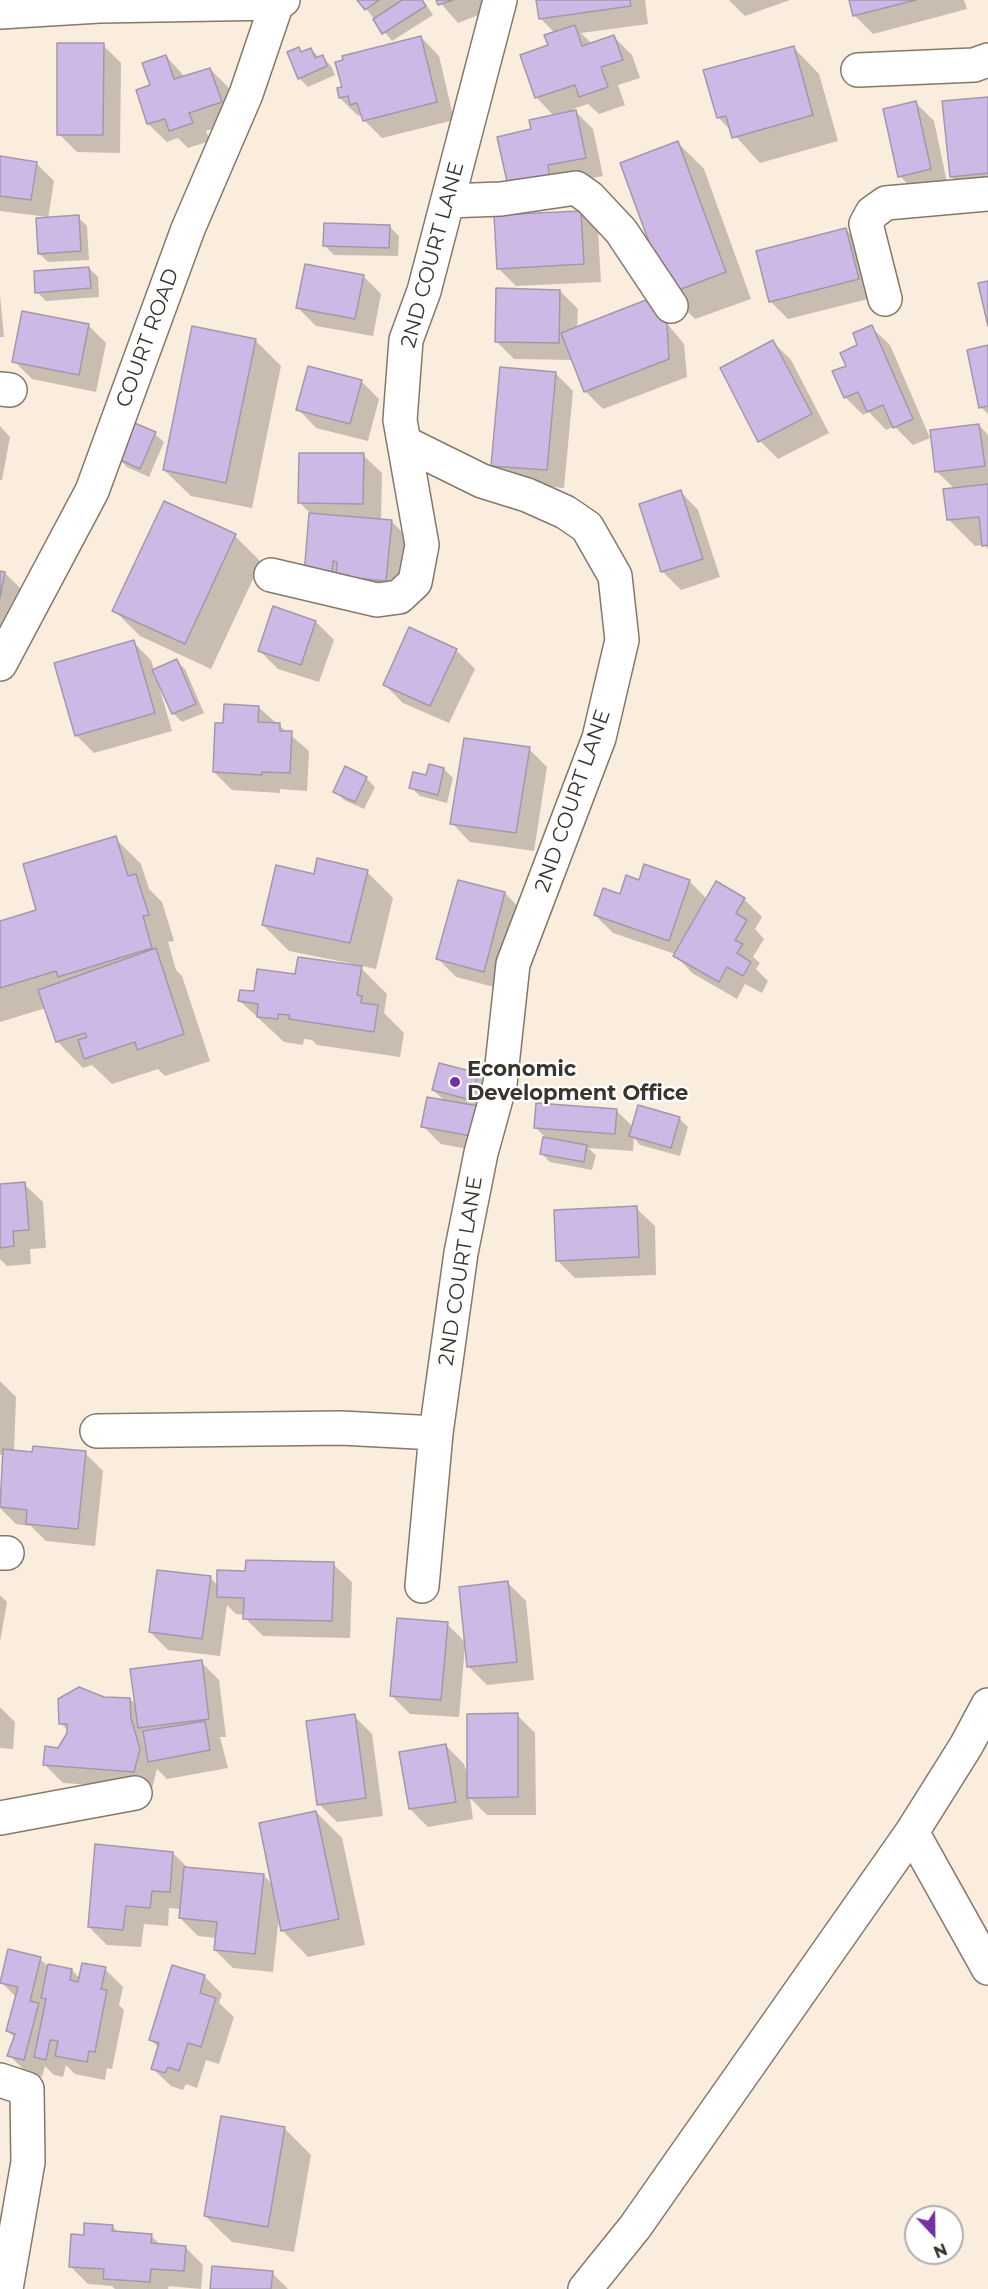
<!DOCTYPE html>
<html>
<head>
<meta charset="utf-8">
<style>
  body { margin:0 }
  #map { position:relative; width:988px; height:2289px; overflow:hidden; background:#fbeddd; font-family:Montserrat,sans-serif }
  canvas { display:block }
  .north { position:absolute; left:904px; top:2205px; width:60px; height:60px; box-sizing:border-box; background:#fff; border:2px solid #b0aeab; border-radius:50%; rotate:158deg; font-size:16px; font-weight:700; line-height:24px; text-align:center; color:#39342d }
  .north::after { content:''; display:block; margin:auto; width:21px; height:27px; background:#7331a5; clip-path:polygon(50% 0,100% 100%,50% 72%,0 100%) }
</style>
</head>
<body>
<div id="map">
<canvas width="988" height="2289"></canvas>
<div class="north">N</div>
</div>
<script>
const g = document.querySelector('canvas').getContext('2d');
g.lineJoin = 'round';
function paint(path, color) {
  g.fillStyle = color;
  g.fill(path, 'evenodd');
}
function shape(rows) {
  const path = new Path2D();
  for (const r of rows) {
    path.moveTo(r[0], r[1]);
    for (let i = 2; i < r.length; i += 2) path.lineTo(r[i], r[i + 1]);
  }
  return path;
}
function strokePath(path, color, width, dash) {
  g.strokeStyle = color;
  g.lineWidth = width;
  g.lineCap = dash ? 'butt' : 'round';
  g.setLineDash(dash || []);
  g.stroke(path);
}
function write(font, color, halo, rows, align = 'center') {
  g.font = font + ' Montserrat,sans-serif';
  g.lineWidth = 4.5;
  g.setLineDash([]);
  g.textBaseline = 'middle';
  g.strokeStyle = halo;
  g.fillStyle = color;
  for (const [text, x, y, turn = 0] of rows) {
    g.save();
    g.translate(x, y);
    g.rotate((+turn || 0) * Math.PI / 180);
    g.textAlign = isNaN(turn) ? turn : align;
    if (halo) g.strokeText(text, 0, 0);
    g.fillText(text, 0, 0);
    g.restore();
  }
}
const shadow = shape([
  [359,0,423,0,433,15,392,41],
  [438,0,490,0,494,9,458,23],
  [537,0,645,0,648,24,581,33,592,44,614,37,632,55,640,78,618,85,625,105,599,114,588,104,573,109,593,129,603,176,565,183,528,207,533,130,554,116,536,97,555,33,540,18],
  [729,0,790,0,745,16],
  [851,0,964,0,967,9,873,34,855,16],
  [421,37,439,56,454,120,382,138,364,120,362,115,358,116,340,98,343,88],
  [103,45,121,63,120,153,77,152,59,134],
  [793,47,819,74,838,141,760,163,718,117],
  [298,49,302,53,311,49,320,58,323,57,331,66,335,75,308,87,299,78],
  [166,56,185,77,210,69,228,87,239,120,206,131,210,141,188,148,178,138,167,142,148,124,138,91,152,86],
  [988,98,988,193,969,195,951,176],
  [916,103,934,121,948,187,918,195,900,176],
  [678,143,704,169,751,299,695,319,669,293],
  [0,158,36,163,54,181,48,219,78,217,87,226,89,260,48,262,39,253,48,217,0,211],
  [580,213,598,231,601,282,516,286,498,268],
  [390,227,399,236,398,256,334,255,325,246],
  [846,230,864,248,876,297,788,319,770,301],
  [89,268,98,277,99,297,46,301,37,292],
  [363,276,381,294,373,336,316,326,298,308],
  [560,291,578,309,577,328,664,320,684,344,687,377,603,409,585,391,573,360,514,359,496,341],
  [0,295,4,337,0,337],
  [88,325,106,343,96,392,32,379,14,361],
  [871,327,890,345,930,438,913,445,894,426,886,430,869,412,863,415,845,397,848,366],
  [255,340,281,366,252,508,191,496,164,470],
  [773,342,791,360,829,433,778,459,760,441,722,369],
  [988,347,988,414,981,407],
  [555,373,573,391,564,488,511,483,493,465],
  [361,381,379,399,368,441,316,428,298,409],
  [979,425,988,435,988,549,984,545,975,546,949,520,955,489,937,472],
  [0,426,10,437,2,480,0,480],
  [155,434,164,442,149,477,127,467,118,458],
  [363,455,382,473,381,520,391,521,409,539,404,598,323,592,310,513,300,503],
  [680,491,698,510,720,577,681,590,663,572,641,505],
  [235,536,261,562,211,669,140,636,114,610],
  [0,572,5,573,23,591,0,638],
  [316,622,334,640,319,682,278,669,260,651],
  [410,629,457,651,475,669,449,723,403,703,385,685],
  [133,642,151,660,154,670,176,660,185,669,204,713,182,722,173,713,159,686,172,731,94,753,76,735],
  [258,707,309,751,307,791,280,789,280,793,232,790,214,772,224,725],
  [529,749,547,767,534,851,470,842,452,823],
  [444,769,453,778,447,803,420,796,411,787],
  [366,778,375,787,364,809,344,800,335,791],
  [115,838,141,864,149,889,162,902,174,941,168,942,176,970,182,976,210,1061,165,1076,158,1069,112,1084,92,1065,83,1068,57,1041,46,1008,0,1022,0,922,38,911],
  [367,872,393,898,376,969,358,965,387,994,384,1013,404,1033,400,1057,317,1045,312,1040,304,1039,303,1045,284,1042,240,1001,297,976,354,967,354,964,289,951,263,925,315,875],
  [689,881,707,899,744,899,762,917,755,929,764,939,753,957,760,963,756,969,768,981,762,993,745,984,737,999,692,973,675,954,613,933,595,915,639,882],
  [505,893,523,912,502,989,456,977,438,959],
  [440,1065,478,1075,487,1084,490,1153,441,1144,423,1126,446,1102,433,1090],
  [616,1110,633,1127,679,1118,688,1127,680,1156,640,1145,634,1138,633,1151,588,1148,596,1155,592,1170,550,1162,541,1153,545,1137,535,1127],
  [24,1184,43,1202,46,1248,30,1249,31,1264,7,1266,0,1259,0,1186],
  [636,1208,655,1226,656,1275,575,1278,557,1260],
  [0,1381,16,1397,14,1452,85,1453,103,1471,95,1546,46,1541,31,1526,16,1524,0,1508,4,1455,0,1455],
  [333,1564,352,1582,350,1638,263,1636,245,1618,245,1615,236,1614,227,1605,220,1656,168,1650,150,1632,210,1577,218,1586,247,1572],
  [508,1583,526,1601,534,1680,487,1685,469,1667,465,1646,459,1717,410,1714,392,1696,447,1624,466,1643],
  [0,1595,7,1602,0,1642],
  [201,1662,219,1680,226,1737,220,1737,228,1768,167,1779,157,1769,152,1789,63,1783,45,1765,59,1749,69,1731,60,1723,130,1699,136,1705],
  [0,1707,15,1722,13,1749,0,1748],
  [517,1715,535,1733,536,1815,487,1815,470,1798,473,1819,428,1827,410,1809,446,1746,464,1764,469,1781],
  [354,1716,372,1734,383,1816,337,1822,319,1804],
  [316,1812,342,1838,365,1945,308,1957,282,1930,279,1916,273,1972,233,1968,215,1950,217,1938,198,1936,180,1918,181,1909,169,1908,168,1926,144,1924,141,1947,107,1945,89,1927,173,1853,189,1869,263,1875,273,1885],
  [40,1959,49,1967,72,1970,80,1979,105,1969,123,1987,119,2005,124,2010,112,2069,107,2068,105,2080,75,2074,66,2065,63,2077,54,2075,45,2066,42,2077,27,2073,9,2055,15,2038,8,2031,16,1997,1,1982],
  [204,1976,222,1994,219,2003,234,2017,219,2064,206,2060,197,2088,186,2084,183,2090,171,2086,152,2068,159,2048,151,2040],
  [285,2129,311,2155,294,2252,232,2242,205,2216],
  [112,2226,119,2233,151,2236,161,2245,185,2247,203,2265,201,2289,169,2286,168,2289,115,2289,112,2286,88,2284,70,2266,85,2236],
  [272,2273,288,2289,212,2289]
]);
const building = shape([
  [357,0,379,0,365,10,357,0],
  [402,0,422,0,426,6,382,34,373,19,402,0],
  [436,0,453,0,438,5,436,0],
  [536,0,630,0,631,6,539,19,536,0],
  [849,0,916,0,853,16,849,0],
  [575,25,582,46,614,35,623,60,601,67,608,87,579,97,575,85,535,98,520,55,548,45,544,35,575,25],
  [421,36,437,102,363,121,357,103,350,105,348,96,339,98,337,88,342,87,335,62,343,60,342,56,421,36],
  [57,43,104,43,103,135,57,135,57,43],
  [794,46,813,115,732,138,726,116,717,118,703,70,794,46],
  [299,47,301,52,311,48,315,58,323,55,327,66,298,79,287,52,299,47],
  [166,55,174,79,210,68,222,102,189,113,193,123,169,131,165,119,147,124,136,90,150,85,142,63,166,55],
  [988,97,988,173,950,177,942,101,988,97],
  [916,101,931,169,898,177,883,109,916,101],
  [576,110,586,158,548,165,550,181,509,190,497,137,531,129,529,120,576,110],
  [678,141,726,272,668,294,620,163,678,141],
  [0,156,37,162,31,200,0,196,0,156],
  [581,211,584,264,497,269,494,215,581,211],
  [79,215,81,251,38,254,36,218,79,215],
  [324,223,390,225,389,248,323,246,324,223],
  [846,228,859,279,769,302,756,251,846,228],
  [305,264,364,275,355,319,296,308,305,264],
  [89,267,91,288,35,293,34,271,89,267],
  [988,281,988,326,978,283,988,281],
  [496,288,560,290,559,343,495,342,496,288],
  [646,300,667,324,669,359,584,392,561,333,646,300],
  [22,311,89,324,79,375,12,362,22,311],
  [872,325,913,419,893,428,883,405,867,412,858,392,844,398,832,371,846,366,840,353,857,345,853,333,872,325],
  [192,326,256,339,226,483,163,470,192,326],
  [773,340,812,414,758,442,720,368,773,340],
  [988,345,988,406,979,408,967,350,988,345],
  [308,366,362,380,350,424,296,410,308,366],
  [500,367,556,372,547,470,491,466,500,367],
  [132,422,156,432,140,469,116,458,132,422],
  [979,424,985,466,935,472,930,430,979,424],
  [299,453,364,453,363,504,298,503,299,453],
  [988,484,988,545,982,546,979,517,947,520,943,489,988,484],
  [681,490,703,559,661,572,639,504,681,490],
  [164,501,236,534,185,644,112,611,164,501],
  [309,513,392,520,386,581,336,576,337,562,333,561,332,577,304,575,309,513],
  [0,571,5,572,0,598,0,571],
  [273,606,316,621,301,665,258,651,273,606],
  [409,627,457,649,430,706,383,685,409,627],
  [134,640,155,713,75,736,54,663,134,640],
  [177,659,196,704,172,714,152,670,177,659],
  [224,704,259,706,258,722,280,723,280,731,292,731,290,773,262,772,262,775,213,772,215,723,223,723,224,704],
  [464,738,530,747,516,833,450,824,464,738],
  [429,764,444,768,438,795,409,788,413,772,426,775,429,764],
  [345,766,367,777,355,802,333,792,345,766],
  [116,836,128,876,136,874,149,915,143,916,152,948,58,977,56,971,0,988,0,921,36,910,23,864,116,836],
  [317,858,368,870,350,943,262,925,276,865,314,874,317,858],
  [644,864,690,880,669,941,594,915,603,888,620,894,626,875,639,880,644,864],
  [458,880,505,892,484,972,436,959,458,880],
  [716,881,745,898,736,913,747,920,735,940,743,944,737,953,751,962,743,976,727,967,719,982,673,956,716,881],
  [156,948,184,1034,137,1050,135,1042,84,1059,78,1040,87,1037,85,1033,56,1042,38,990,156,948],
  [298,957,362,966,357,995,362,996,361,1003,378,1005,374,1032,289,1019,289,1015,278,1014,278,1019,257,1017,258,1004,238,1001,240,990,254,991,257,969,295,974,298,957],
  [439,1063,478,1073,471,1100,432,1090,439,1063],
  [427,1097,478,1106,472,1136,421,1127,427,1097],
  [536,1103,617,1109,615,1134,534,1128,536,1103],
  [638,1105,680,1117,671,1148,629,1136,638,1105],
  [543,1137,587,1145,584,1162,540,1154,543,1137],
  [25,1182,29,1230,13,1231,14,1246,0,1248,0,1184,25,1182],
  [637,1206,639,1257,556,1261,554,1210,637,1206],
  [33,1446,86,1451,78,1529,26,1524,27,1510,0,1507,3,1449,32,1452,33,1446],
  [246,1560,334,1562,332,1621,243,1619,244,1598,217,1597,217,1570,245,1571,246,1560],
  [157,1570,211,1576,202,1639,149,1632,157,1570],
  [508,1581,517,1662,467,1667,459,1587,508,1581],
  [397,1618,448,1622,441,1700,390,1696,397,1618],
  [202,1660,209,1719,138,1728,130,1669,202,1660],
  [79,1687,104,1697,130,1698,131,1718,140,1749,134,1772,43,1765,45,1746,58,1748,67,1733,67,1724,59,1724,58,1699,79,1687],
  [518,1713,518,1797,467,1798,467,1714,518,1713],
  [355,1714,366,1798,317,1805,306,1721,355,1714],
  [205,1721,210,1750,148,1762,143,1731,205,1721],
  [446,1744,456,1802,409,1809,399,1752,446,1744],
  [316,1811,339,1919,281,1931,259,1823,316,1811],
  [95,1844,173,1852,170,1892,152,1891,150,1908,126,1906,123,1930,88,1927,95,1844],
  [184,1867,264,1874,255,1954,214,1950,217,1922,179,1918,184,1867],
  [8,1949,41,1957,30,2001,39,2003,24,2060,7,2056,15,2034,6,2031,18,1987,0,1983,8,1949],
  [82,1963,106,1967,101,1989,107,1990,95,2052,89,2051,87,2062,55,2056,58,2041,50,2040,46,2060,34,2057,46,1999,41,1998,48,1964,72,1969,70,1980,78,1982,82,1963],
  [172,1965,205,1975,200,1993,216,1998,201,2047,188,2043,179,2071,168,2067,165,2073,151,2069,159,2043,149,2040,172,1965],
  [221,2116,285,2127,268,2227,204,2216,221,2116],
  [84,2223,113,2225,112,2231,152,2234,151,2243,186,2246,184,2271,151,2269,150,2282,103,2279,104,2269,69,2267,71,2234,84,2235,84,2223],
  [212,2266,273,2271,271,2289,210,2289,212,2266]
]);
const street = shape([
  [0,12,99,6,277,3,283,0],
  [858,70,974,65,988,60],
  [448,201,501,199,576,188,590,198,621,231,671,306],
  [885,299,866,224,872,213,886,203,988,194],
  [0,389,10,390],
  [405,443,482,481,527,495,565,512,587,527,615,576,622,640,599,738,513,964,500,1084,481,1153,461,1253,436,1433,422,1586],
  [271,575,377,600,399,597,415,582,422,545,400,420,406,340,424,291,500,0],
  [0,664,92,491,188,229,246,94,277,3],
  [97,1431,341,1428,436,1433],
  [0,1553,7,1553],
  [0,1818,135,1793],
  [912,1832,988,1968],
  [0,2080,27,2089,28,2162,6,2289],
  [585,2289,635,2227,912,1832,966,1746,988,1705]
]);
const markers = [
  [455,1082,6,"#7331a5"]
];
const streetNames = [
  ["2ND COURT LANE",433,255,-75],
  ["COURT ROAD",148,338,-70],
  ["2ND COURT LANE",573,801,-71],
  ["2ND COURT LANE",461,1271,-81]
];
const poiNames = [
  ["Economic",467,1070],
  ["Development Office",467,1094]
];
paint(shadow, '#0003');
paint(building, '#ceb8e6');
strokePath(building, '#a199aa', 1.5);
strokePath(street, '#85786a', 36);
strokePath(street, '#fff', 33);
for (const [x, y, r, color] of markers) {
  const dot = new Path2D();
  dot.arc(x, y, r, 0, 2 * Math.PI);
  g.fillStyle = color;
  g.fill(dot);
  strokePath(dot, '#fff', 2);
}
write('21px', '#39342d', '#fff', streetNames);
write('bold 21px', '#39342d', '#fff', poiNames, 'left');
</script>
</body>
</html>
